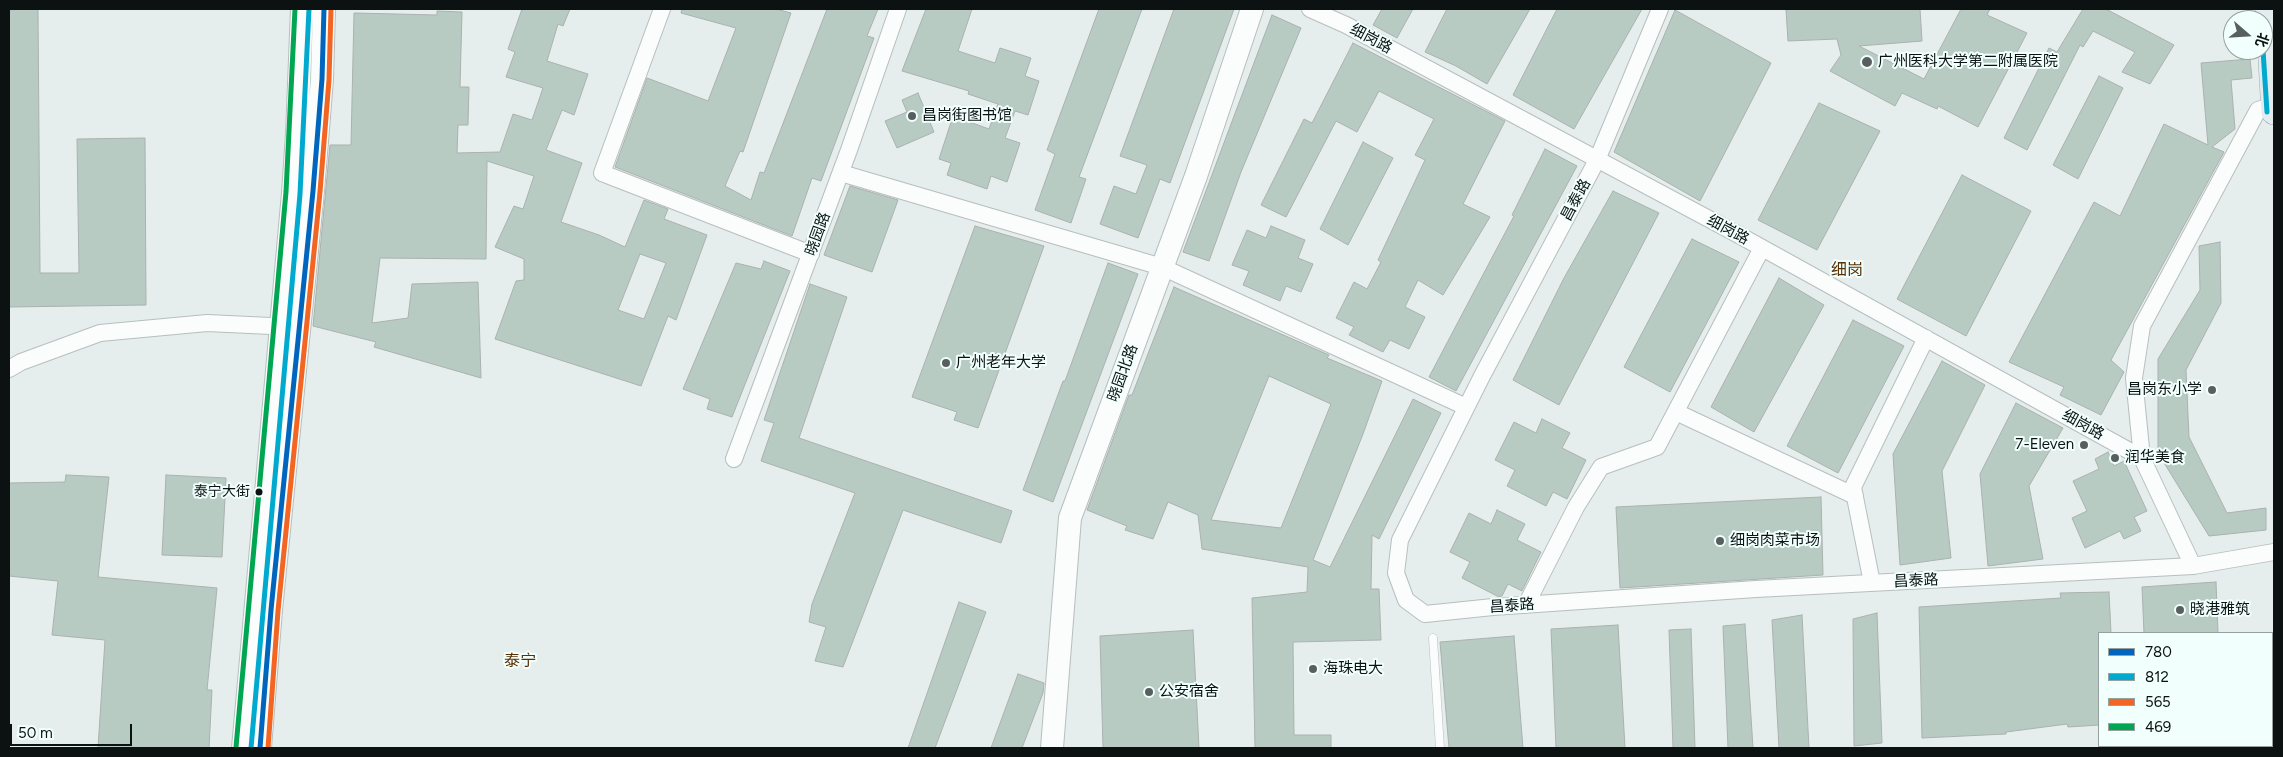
<!DOCTYPE html>
<html>
<head>
<meta charset="utf-8">
<style>
  body { margin:0 }
  #map { position:relative; width:2283px; height:757px; overflow:hidden; background:#e5eeed; font-family:Figtree,"Noto Sans SC",sans-serif }
  canvas { display:block }
  .frame { position:absolute; inset:0; border:10px solid #0c1212; pointer-events:none }
  .legend { position:absolute; left:2098px; top:632px; width:175px; height:115px; box-sizing:border-box; background:#f1fffd; border:1px solid #95a09f; margin:0; padding:6px 9px; list-style:none; font-size:15px; color:#0c1212 }
  .legend li { display:flex; align-items:center; gap:10px; height:25px }
  .legend b { width:25px; border:1px solid #95a09f }
  .north { position:absolute; left:2223px; top:10px; width:50px; height:50px; box-sizing:border-box; background:#f1fffd; border:1px solid #95a09f; border-radius:50%; rotate:109deg; font-size:14px; font-weight:700; line-height:20px; text-align:center; color:#0c1212 }
  .north::after { content:''; display:block; margin:auto; width:18px; height:22px; background:#585f5f; clip-path:polygon(50% 0,100% 100%,50% 72%,0 100%) }
  .scale { position:absolute; left:10px; top:724px; width:122px; height:22px; box-sizing:border-box; border:2px solid #0c1212; border-top:0; padding-left:6px; font-size:15px; line-height:18px; white-space:nowrap; color:#0c1212; -webkit-text-stroke:4px #f1fffd; paint-order:stroke }
</style>
</head>
<body>
<div id="map">
<canvas width="2283" height="757"></canvas>
<div class="frame"></div>
<ul class="legend">
<li><b style="height:6px;background:#0065bd"></b>780</li>
<li><b style="height:6px;background:#00a9ce"></b>812</li>
<li><b style="height:6px;background:#f26522"></b>565</li>
<li><b style="height:6px;background:#00a651"></b>469</li>
</ul>
<div class="north">北</div>
<div class="scale">50 m</div>
</div>
<script>
const g = document.querySelector('canvas').getContext('2d');
g.lineJoin = 'round';
function paint(path, color) {
  g.fillStyle = color;
  g.fill(path, 'evenodd');
}
function shape(rows) {
  const path = new Path2D();
  for (const r of rows) {
    path.moveTo(r[0], r[1]);
    for (let i = 2; i < r.length; i += 2) path.lineTo(r[i], r[i + 1]);
  }
  return path;
}
function strokePath(path, color, width, dash) {
  g.strokeStyle = color;
  g.lineWidth = width;
  g.lineCap = dash ? 'butt' : 'round';
  g.setLineDash(dash || []);
  g.stroke(path);
}
function write(font, color, halo, rows, align = 'center') {
  g.font = font + ' Figtree,"Noto Sans SC",sans-serif';
  g.lineWidth = 4;
  g.setLineDash([]);
  g.textBaseline = 'middle';
  g.strokeStyle = halo;
  g.fillStyle = color;
  for (const [text, x, y, turn = 0] of rows) {
    g.save();
    g.translate(x, y);
    g.rotate((+turn || 0) * Math.PI / 180);
    g.textAlign = isNaN(turn) ? turn : align;
    if (halo) g.strokeText(text, 0, 0);
    g.fillText(text, 0, 0);
    g.restore();
  }
}
const building = shape([
  [9,9,38,9,40,273,79,273,77,139,145,138,146,305,9,307,9,9],
  [522,9,570,9,563,26,558,24,547,61,588,74,574,115,562,110,546,150,582,163,561,222,599,235,625,247,644,200,668,209,664,219,707,235,676,320,668,316,641,386,495,339,516,281,524,280,524,259,495,247,514,206,523,209,534,176,487,161,486,259,380,258,372,323,408,318,412,284,478,282,481,378,374,347,376,342,313,326,330,145,351,145,354,13,437,15,437,11,462,12,460,87,469,87,468,125,458,125,457,153,500,152,513,114,532,120,543,88,506,77,515,52,508,49,522,9],
  [640,254,666,263,644,319,618,310,640,254],
  [682,9,776,9,791,13,743,152,740,151,725,186,751,200,760,172,764,173,827,9,878,9,867,36,874,38,821,181,812,178,792,236,615,167,647,78,708,101,736,28,681,13,682,9],
  [926,9,972,9,958,51,995,63,1000,48,1031,58,1025,76,1039,81,1028,115,1015,111,1005,138,1020,143,1007,182,991,176,987,189,947,175,951,163,939,159,953,116,989,129,998,104,968,94,969,91,902,71,926,9],
  [1099,9,1142,9,1079,177,1086,179,1071,223,1035,210,1055,154,1047,150,1099,9],
  [1174,9,1234,9,1170,183,1160,179,1138,238,1100,224,1114,186,1136,194,1147,165,1120,156,1174,9],
  [1382,9,1413,9,1397,38,1373,25,1382,9],
  [1447,9,1530,9,1487,84,1456,66,1425,52,1447,9],
  [1557,9,1642,9,1574,129,1513,95,1557,9],
  [1786,9,1920,9,1922,41,1859,46,1924,79,1961,9,1990,9,1987,15,2027,33,1978,127,1938,106,1937,109,1902,93,1895,106,1830,71,1841,55,1837,39,1788,41,1786,9],
  [2083,9,2106,9,2174,45,2150,84,2122,72,2135,52,2093,31,2083,47,2080,45,2027,150,2004,138,2049,48,2057,52,2083,9],
  [1675,10,1771,63,1700,201,1614,152,1675,10],
  [1272,15,1301,28,1241,172,1209,261,1183,252,1272,15],
  [1353,43,1505,121,1463,204,1490,217,1443,295,1418,280,1405,307,1425,317,1409,349,1390,340,1383,352,1349,335,1354,327,1336,318,1354,282,1367,289,1381,262,1378,260,1425,160,1415,155,1434,119,1379,91,1357,132,1336,121,1286,217,1261,205,1304,119,1312,123,1353,43],
  [2250,59,2252,78,2231,80,2235,129,2212,147,2224,152,2111,360,2124,372,2101,415,2060,395,2064,387,2009,362,2094,202,2120,216,2164,124,2208,145,2201,63,2250,59],
  [2099,76,2123,88,2078,179,2053,165,2099,76],
  [918,93,934,132,897,148,885,121,907,112,902,100,918,93],
  [1819,103,1880,131,1817,250,1758,220,1819,103],
  [1363,142,1393,158,1348,245,1320,229,1363,142],
  [1545,149,1577,166,1456,391,1429,377,1514,216,1512,215,1545,149],
  [1962,175,2031,211,1966,336,1897,299,1962,175],
  [850,186,898,200,872,272,824,255,850,186],
  [1613,191,1659,213,1559,405,1513,380,1564,278,1613,191],
  [975,226,1044,246,978,428,954,420,957,412,912,397,975,226],
  [1271,226,1305,240,1298,258,1313,264,1301,292,1286,286,1280,301,1243,285,1249,271,1232,265,1247,230,1266,238,1271,226],
  [1692,239,1739,262,1670,392,1624,367,1692,239],
  [2220,242,2221,303,2186,370,2189,437,2227,513,2266,508,2266,530,2209,536,2158,453,2158,359,2200,290,2199,246,2220,242],
  [764,261,790,271,732,417,707,409,710,399,683,389,736,263,761,269,764,261],
  [1108,263,1138,274,1053,502,1023,490,1063,381,1065,381,1108,263],
  [1779,278,1824,305,1754,432,1711,407,1779,278],
  [810,284,847,297,799,438,1012,511,1001,543,903,510,843,667,815,661,826,627,809,622,812,604,855,493,761,461,774,423,764,420,810,284],
  [1174,287,1329,355,1327,358,1382,381,1363,434,1313,560,1330,567,1413,399,1441,413,1379,539,1372,535,1371,589,1379,589,1381,640,1293,642,1294,735,1331,735,1331,748,1255,748,1252,598,1307,592,1308,567,1202,549,1198,515,1168,502,1153,539,1125,530,1127,526,1087,510,1129,395,1132,395,1174,287],
  [1269,376,1331,404,1281,528,1211,520,1269,376],
  [1853,320,1904,346,1838,473,1787,446,1853,320],
  [1942,361,1985,385,1942,471,1951,558,1900,565,1893,454,1942,361],
  [2016,403,2063,428,2029,486,2043,559,1988,566,1980,474,2016,403],
  [1542,419,1570,433,1562,448,1586,460,1567,499,1553,492,1546,506,1507,486,1515,470,1495,460,1514,422,1536,433,1542,419],
  [2108,452,2114,466,2124,461,2147,511,2134,517,2141,531,2124,539,2120,531,2085,548,2072,518,2087,511,2073,481,2099,469,2095,459,2108,452],
  [66,475,109,477,98,577,217,588,207,690,212,690,209,748,98,748,105,640,52,635,58,581,9,576,9,483,65,482,66,475],
  [166,475,226,478,222,557,162,555,166,475],
  [1821,497,1823,575,1620,588,1616,507,1821,497],
  [1497,510,1525,524,1517,540,1541,552,1522,591,1508,584,1502,596,1499,597,1462,578,1470,562,1450,552,1469,513,1491,524,1497,510],
  [2216,582,2218,633,2144,633,2142,587,2216,582],
  [2109,592,2111,633,2099,633,2099,725,2068,727,2067,724,2006,732,2006,734,1922,738,1919,607,2061,598,2060,593,2109,592],
  [959,602,986,612,935,748,908,748,959,602],
  [1877,613,1882,743,1854,746,1853,619,1877,613],
  [1802,615,1809,748,1779,748,1772,620,1802,615],
  [1745,624,1753,748,1728,748,1723,626,1745,624],
  [1618,625,1625,748,1556,748,1551,629,1618,625],
  [1691,629,1695,748,1673,748,1669,630,1691,629],
  [1193,630,1199,748,1103,748,1100,636,1193,630],
  [1514,636,1523,748,1449,748,1440,642,1514,636],
  [1018,674,1044,683,1043,693,1022,748,991,748,1018,674]
]);
const lane = shape([
  [1433,638,1440,748]
]);
const street = shape([
  [662,9,602,173,811,254],
  [1310,9,1346,25,1737,234,2142,458],
  [1660,9,1597,160,1482,376,1400,540,1396,573,1406,600,1425,614,1493,607,1756,589,2193,566,2274,552],
  [841,173,1162,267,1466,407],
  [9,369,21,362,100,333,207,323,292,327],
  [1676,412,1855,496],
  [734,459,849,150,898,9],
  [2193,566,2142,458,2134,378,2142,326,2258,110,2274,105],
  [1872,583,1853,487,1926,338],
  [1526,605,1576,507,1601,467,1657,447,1762,248]
]);
const secondary = shape([
  [2272,741,2274,740],
  [243,748,293,193,297,134,302,9],
  [260,748,271,610,313,191,322,79,324,9],
  [1052,748,1070,518,1196,176,1252,9],
  [2185,748,2213,746]
]);
const primary = shape([
  [2268,9,2274,112]
]);
const bus1 = shape([
  [260,748,271,610,313,191,322,79,324,9]
]);
const bus2 = shape([
  [2263,50,2267,112],
  [251,748,300,194,309,9]
]);
const bus3 = shape([
  [268,748,278,611,320,192,329,80,331,9]
]);
const bus4 = shape([
  [236,747,286,192,295,9]
]);
const markers = [
  [1867,62,6,"#585f5f"],
  [912,116,5,"#585f5f"],
  [946,363,5,"#585f5f"],
  [2212,390,5,"#585f5f"],
  [2084,445,5,"#585f5f"],
  [2115,458,5,"#585f5f"],
  [259,492,4.5,"#0c1212"],
  [1720,541,5,"#585f5f"],
  [2180,610,5,"#585f5f"],
  [1313,669,5,"#585f5f"],
  [1149,692,5,"#585f5f"]
];
const busNames = [
  ["泰宁大街",250,492]
];
const streetNames = [
  ["细岗路",1371,39,28],
  ["昌泰路",1576,200,-62],
  ["细岗路",1728,230,28],
  ["晓园路",818,234,-70],
  ["晓园北路",1123,373,-70],
  ["细岗路",2083,425,29],
  ["昌泰路",1916,581,-3],
  ["昌泰路",1512,606,-4]
];
const poiNames = [
  ["广州医科大学第二附属医院",1878,62],
  ["昌岗街图书馆",922,116],
  ["广州老年大学",956,363],
  ["昌岗东小学",2202,390,"right"],
  ["7-Eleven",2074,445,"right"],
  ["润华美食",2125,458],
  ["细岗肉菜市场",1730,541],
  ["晓港雅筑",2190,610],
  ["海珠电大",1323,669],
  ["公安宿舍",1159,692]
];
const neighbourhoodNames = [
  ["细岗",1847,270],
  ["泰宁",520,661]
];
paint(building, '#b7cbc3');
strokePath(building, '#aab1af', 1);
strokePath(lane, '#b7bfbe', 9);
strokePath(street, '#b7bfbe', 18);
strokePath(secondary, '#b7bfbe', 24);
strokePath(primary, '#9cadb0', 26);
strokePath(lane, '#fbfcfc', 8);
strokePath(street, '#fbfcfc', 16);
strokePath(secondary, '#fbfcfc', 22);
strokePath(primary, '#e3ecee', 25);
strokePath(bus1, '#0065bd', 5);
strokePath(bus2, '#00a9ce', 5);
strokePath(bus3, '#f26522', 5);
strokePath(bus4, '#00a651', 5);
for (const [x, y, r, color] of markers) {
  const dot = new Path2D();
  dot.arc(x, y, r, 0, 2 * Math.PI);
  g.fillStyle = color;
  g.fill(dot);
  strokePath(dot, '#f1fffd', 2);
}
write('14px', '#0c1212', '#f1fffd', busNames, 'right');
write('15px', '#0c1212', '#f1fffd', streetNames);
write('15px', '#0c1212', '#f1fffd', poiNames, 'left');
write('16px', '#5a3005', '#f1fffd', neighbourhoodNames);
</script>
</body>
</html>
